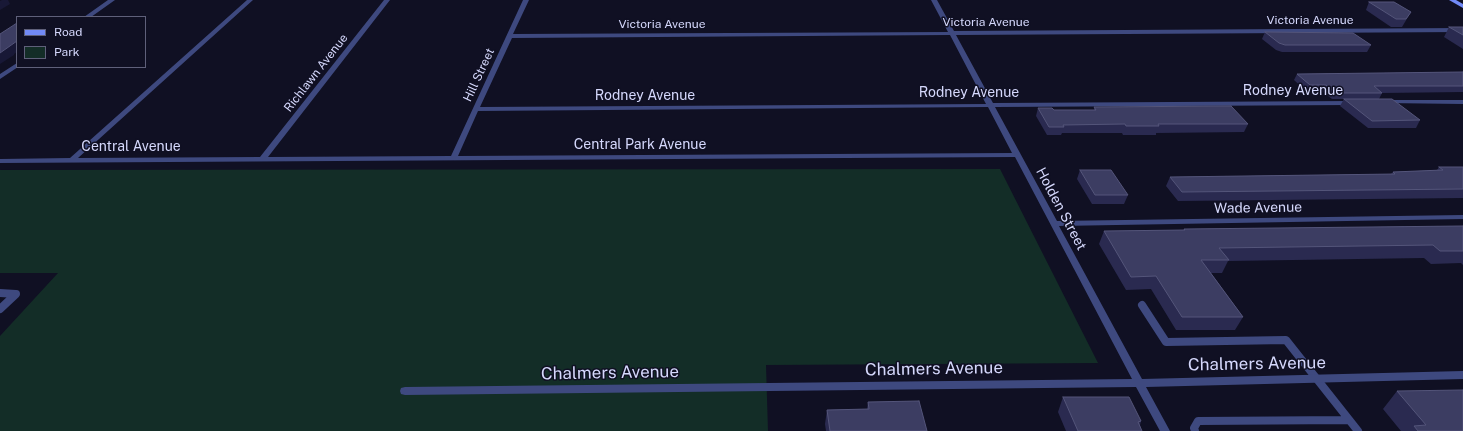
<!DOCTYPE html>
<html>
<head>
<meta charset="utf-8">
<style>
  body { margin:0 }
  #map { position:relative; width:1463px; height:431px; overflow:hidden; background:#101023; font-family:"Public Sans",sans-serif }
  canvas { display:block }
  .legend { position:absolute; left:16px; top:16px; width:130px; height:52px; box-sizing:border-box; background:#101023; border:1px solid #5f607a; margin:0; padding:5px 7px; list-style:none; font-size:12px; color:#d5d8fc }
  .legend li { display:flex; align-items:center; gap:8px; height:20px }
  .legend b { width:20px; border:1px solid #5f607a }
</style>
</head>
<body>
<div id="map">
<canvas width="1463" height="431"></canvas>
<ul class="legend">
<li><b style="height:5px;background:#728af6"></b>Road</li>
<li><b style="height:11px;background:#132d27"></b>Park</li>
</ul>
</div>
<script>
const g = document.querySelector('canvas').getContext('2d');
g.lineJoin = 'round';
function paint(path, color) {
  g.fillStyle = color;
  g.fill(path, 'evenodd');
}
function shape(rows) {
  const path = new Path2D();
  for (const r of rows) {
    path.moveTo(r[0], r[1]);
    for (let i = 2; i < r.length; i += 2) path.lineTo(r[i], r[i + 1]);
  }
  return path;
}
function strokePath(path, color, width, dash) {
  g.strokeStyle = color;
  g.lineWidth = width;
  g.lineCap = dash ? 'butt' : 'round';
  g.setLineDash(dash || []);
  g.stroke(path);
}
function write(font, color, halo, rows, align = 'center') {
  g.font = font + ' "Public Sans",sans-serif';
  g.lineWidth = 3;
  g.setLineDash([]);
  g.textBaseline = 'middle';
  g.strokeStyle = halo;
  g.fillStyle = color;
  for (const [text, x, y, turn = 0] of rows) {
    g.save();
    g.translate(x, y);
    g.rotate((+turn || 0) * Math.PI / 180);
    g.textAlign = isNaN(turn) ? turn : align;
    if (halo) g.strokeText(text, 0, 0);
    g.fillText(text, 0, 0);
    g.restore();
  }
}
const green = shape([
  [1000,169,1098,363,766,365,768,431,0,431,0,336,58,273,0,273,0,170]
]);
const lane = shape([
  [0,293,16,294,0,309],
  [1142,305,1166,342,1286,340,1358,431],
  [1195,431,1194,428,1198,421,1349,420]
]);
const street = shape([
  [108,0,115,0,91,17,84,17,108,0],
  [247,0,253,0,78,158,260,157,384,0,390,0,268,157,451,156,523,0,529,0,513,34,948,32,931,0,937,0,954,31,1463,28,1463,32,956,35,993,103,1352,101,1355,103,1352,105,995,107,1057,221,1463,215,1463,219,1059,226,1142,379,1463,371,1463,379,1146,387,1170,431,1160,431,1136,387,405,395,401,394,400,391,401,388,405,387,1132,379,1015,157,0,163,0,159,70,158,247,0],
  [950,35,986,104,480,107,512,38,950,35],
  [988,107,1012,153,458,156,478,111,988,107],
  [17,63,17,67,18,67,0,79,0,74,17,63],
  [1386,100,1463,100,1463,104,1384,103,1383,102,1386,100]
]);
const secondary = shape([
  [1449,0,1456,0,1463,4,1463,8,1449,0]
]);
const wall = shape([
  [1369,2,1411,12,1402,27,1391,27,1366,10],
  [1449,27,1463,27,1463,49,1444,37],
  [1265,32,1371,45,1367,52,1282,52,1276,50,1262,39],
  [1463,72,1463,92,1382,93,1379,99,1420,120,1416,128,1368,128,1340,106,1344,99,1332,99,1323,92,1307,92,1294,80,1297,74],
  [1094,107,1248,124,1244,132,1156,133,1156,135,1123,135,1122,133,1062,133,1061,135,1047,135,1036,116,1038,108,1054,110,1094,110],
  [1439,167,1463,167,1463,198,1178,201,1166,186,1170,177,1391,174,1393,172,1437,170],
  [1080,170,1128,195,1124,204,1092,204,1077,179],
  [1463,226,1463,265,1461,263,1431,264,1424,258,1228,261,1222,273,1211,273,1243,317,1235,330,1176,330,1151,289,1126,290,1099,244,1104,231,1183,230,1184,229],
  [1397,391,1463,431,1401,431,1383,409],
  [1063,397,1141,421,1140,425,1142,431,1066,431,1058,412],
  [868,402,927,431,826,431,825,424,827,410,867,409]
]);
const shadedWall = shape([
  [2,0,8,0,10,4,0,10,0,1],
  [17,41,17,52,14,54,14,55,0,64,0,53]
]);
const building = shape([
  [1369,2,1394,2,1411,12,1406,19,1396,19,1369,2],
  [17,23,17,41,0,53,0,34,17,23],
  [1449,27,1463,27,1463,35,1449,27],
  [1265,32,1353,33,1371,45,1285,45,1279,43,1265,32],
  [1463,72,1463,86,1374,86,1382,93,1335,93,1326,85,1310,85,1297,74,1463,72],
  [1344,99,1392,99,1420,120,1372,121,1344,99],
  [1231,106,1248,124,1158,124,1159,126,1126,126,1125,124,1063,125,1064,127,1049,127,1038,108,1052,108,1054,110,1096,110,1094,107,1231,106],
  [1439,167,1463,167,1463,189,1182,192,1170,177,1395,174,1393,172,1443,170,1439,167],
  [1080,170,1111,170,1128,195,1095,195,1080,170],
  [1463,226,1463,251,1440,251,1433,245,1219,248,1229,260,1201,260,1243,317,1182,317,1156,276,1131,277,1104,231,1185,230,1184,229,1463,226],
  [1463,390,1463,431,1418,431,1414,426,1426,425,1397,391,1463,390],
  [1063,397,1129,397,1141,421,1138,422,1142,431,1078,431,1063,397],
  [919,401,927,431,830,431,827,410,869,409,868,402,919,401]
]);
const farStreetnames = [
  ["Victoria Avenue",1310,20],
  ["Victoria Avenue",986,22],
  ["Victoria Avenue",662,24],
  ["Richlawn Avenue",316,73,-52],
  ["Hill Street",479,75,-65]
];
const streetNames = [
  ["Rodney Avenue",1293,91],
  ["Rodney Avenue",969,93],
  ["Rodney Avenue",645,96],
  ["Central Park Avenue",640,145],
  ["Central Avenue",131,147],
  ["Wade Avenue",1258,208,-1],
  ["Holden Street",1061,209,62]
];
const nearStreetnames = [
  ["Chalmers Avenue",1257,364,-1],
  ["Chalmers Avenue",934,369,-1],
  ["Chalmers Avenue",610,373,-1]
];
paint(green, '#132d27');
strokePath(lane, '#3e497f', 8);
paint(street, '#3e497f');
paint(secondary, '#728af6');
paint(wall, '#2a2a50');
paint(shadedWall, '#181836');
paint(building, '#3c3d62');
strokePath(building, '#54557a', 1);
write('12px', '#d5d8fc', '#101023', farStreetnames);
write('14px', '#d5d8fc', '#101023', streetNames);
write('17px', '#d5d8fc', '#101023', nearStreetnames);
</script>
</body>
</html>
